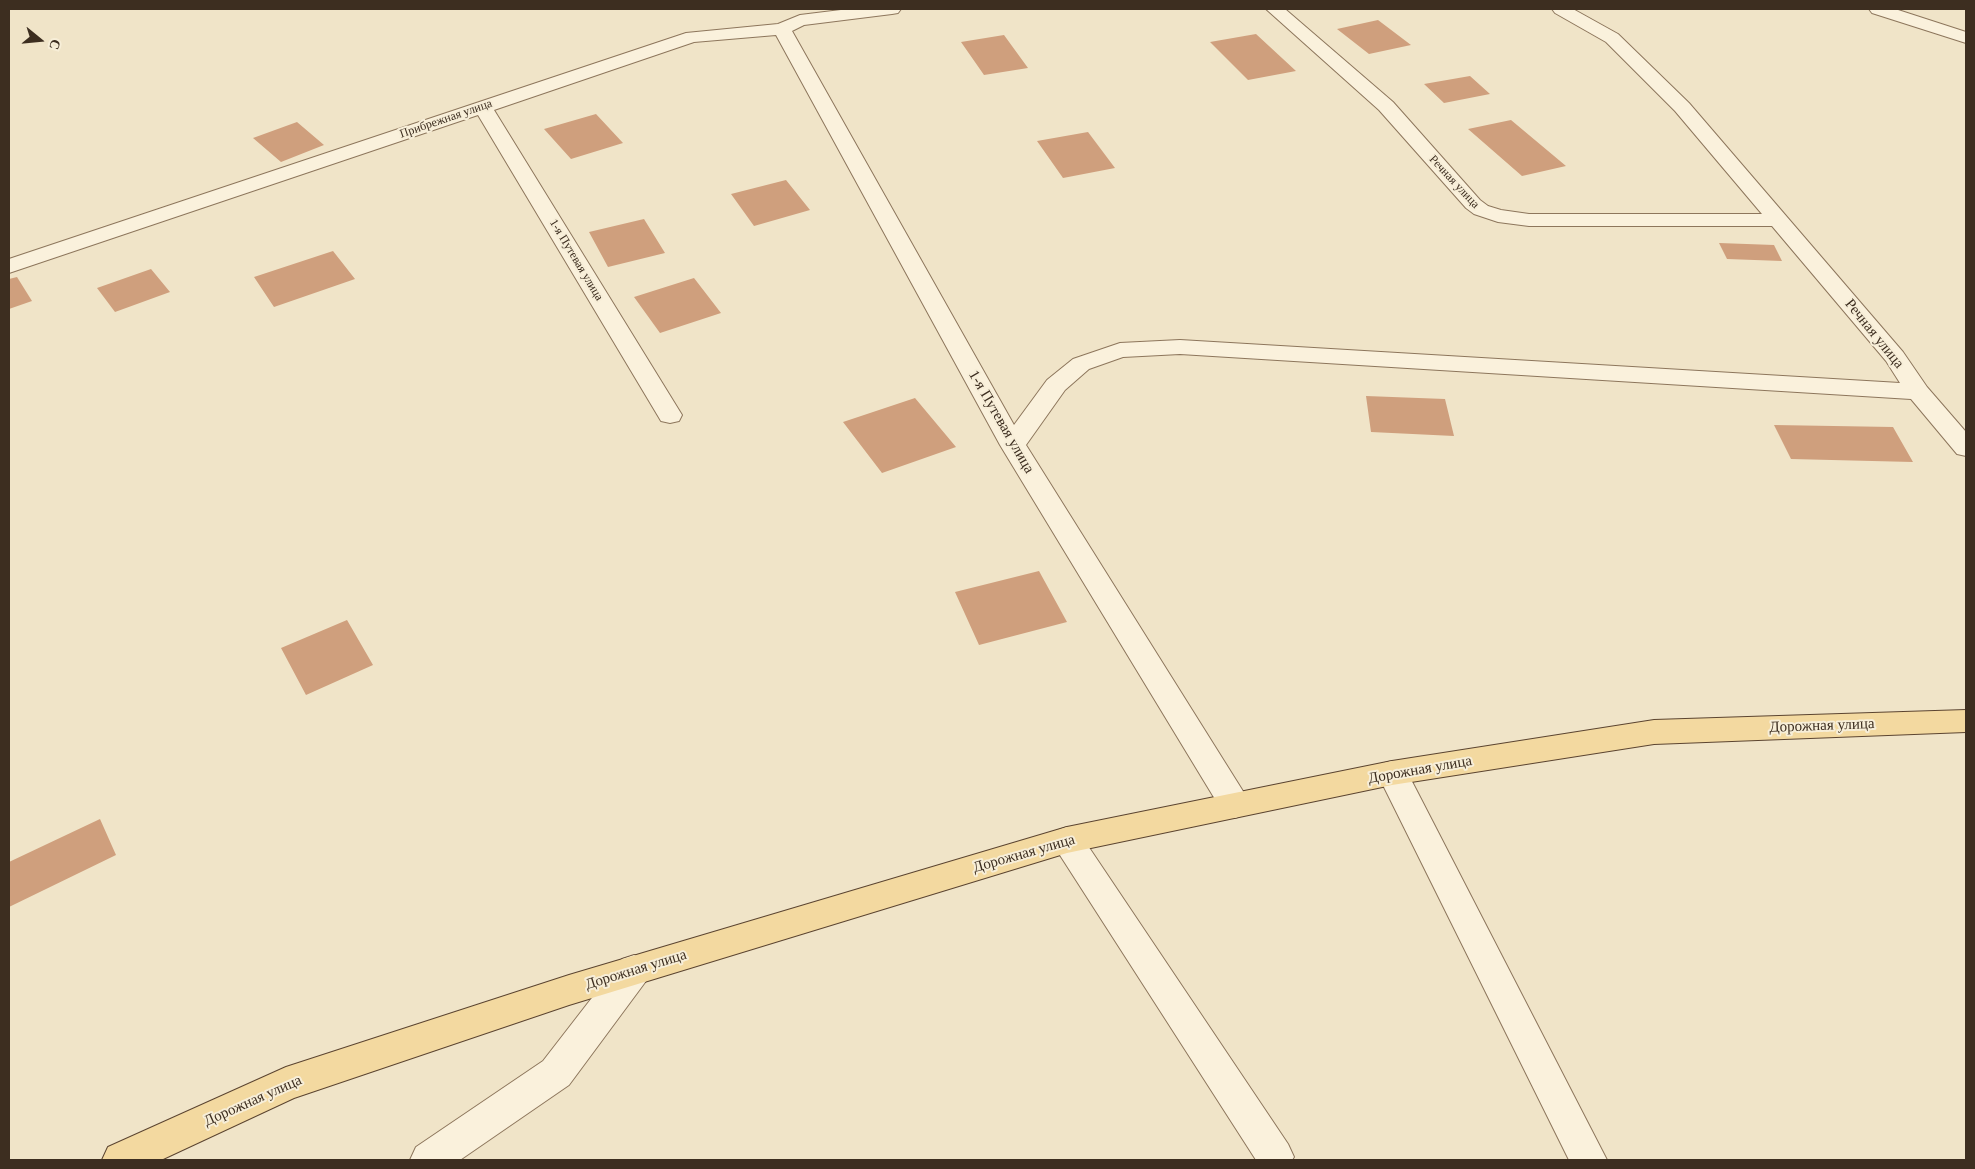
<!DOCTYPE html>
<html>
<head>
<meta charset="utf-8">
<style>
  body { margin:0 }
  #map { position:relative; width:1975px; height:1169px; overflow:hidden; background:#f0e4c8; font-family:"Times New Roman",serif }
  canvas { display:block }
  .frame { position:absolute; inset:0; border:10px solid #3d2e20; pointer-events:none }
  .north { position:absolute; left:15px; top:15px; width:50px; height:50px; -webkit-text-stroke:4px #f7eed8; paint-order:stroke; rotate:107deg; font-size:14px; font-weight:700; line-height:20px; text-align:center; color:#3d2e20 }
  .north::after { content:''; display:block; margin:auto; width:18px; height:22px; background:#3d2e20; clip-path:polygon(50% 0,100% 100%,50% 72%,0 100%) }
</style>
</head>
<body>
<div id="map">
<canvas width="1975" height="1169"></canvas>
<div class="frame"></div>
<div class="north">С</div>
</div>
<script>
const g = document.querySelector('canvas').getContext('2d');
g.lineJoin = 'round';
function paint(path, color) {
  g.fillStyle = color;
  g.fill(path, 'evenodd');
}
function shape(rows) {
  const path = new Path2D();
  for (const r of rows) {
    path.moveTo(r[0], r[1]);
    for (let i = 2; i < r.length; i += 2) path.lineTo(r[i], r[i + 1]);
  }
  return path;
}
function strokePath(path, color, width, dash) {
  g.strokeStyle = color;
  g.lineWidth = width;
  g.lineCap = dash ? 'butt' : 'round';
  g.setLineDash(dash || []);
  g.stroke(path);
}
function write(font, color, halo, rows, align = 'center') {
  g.font = font + ' "Times New Roman",serif';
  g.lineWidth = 4;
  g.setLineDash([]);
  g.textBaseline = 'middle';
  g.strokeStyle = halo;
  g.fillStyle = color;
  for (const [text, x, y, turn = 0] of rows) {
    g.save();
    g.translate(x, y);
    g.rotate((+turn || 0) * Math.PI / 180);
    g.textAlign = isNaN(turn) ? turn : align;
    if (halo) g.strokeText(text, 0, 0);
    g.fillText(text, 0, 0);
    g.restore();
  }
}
const building = shape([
  [1378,20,1411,45,1369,54,1337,29],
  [1256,34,1296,71,1248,80,1210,42],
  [1004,35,1028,68,984,75,961,42],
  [1470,76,1490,94,1444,103,1424,84],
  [596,114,623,143,571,159,544,129],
  [1511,120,1566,166,1522,176,1468,129],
  [297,122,324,145,281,162,253,138],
  [1088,132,1115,168,1063,178,1037,141],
  [786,180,810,210,754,226,731,194],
  [644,219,665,253,608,267,589,232],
  [1719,243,1774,245,1782,261,1727,259],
  [333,251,355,279,274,307,254,277],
  [151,269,170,292,115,312,97,288],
  [17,277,32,301,9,309,9,279],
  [694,278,721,313,660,333,634,297],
  [1366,396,1445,399,1454,436,1371,432],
  [915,398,956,447,882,473,843,422],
  [1774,425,1893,427,1913,462,1791,459],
  [1039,571,1067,622,979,645,955,592],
  [347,620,373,665,306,695,281,648],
  [100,819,116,855,9,907,9,862]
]);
const minor = shape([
  [849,9,901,9,898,13,892,14,804,25,792,31,1014,425,1047,380,1073,359,1120,343,1180,340,1900,383,1886,361,1772,226,1529,226,1498,222,1474,214,1466,208,1379,110,1266,9,1285,9,1393,102,1480,200,1488,206,1501,210,1529,214,1762,214,1675,111,1606,42,1555,13,1552,9,1573,9,1618,34,1689,103,1903,352,1927,387,1966,432,1966,456,1957,454,1911,399,1180,354,1123,357,1089,369,1065,390,1026,445,1246,796,1251,805,1246,814,1235,818,1224,814,1000,445,776,35,694,42,494,110,682,415,679,421,670,423,661,421,478,115,9,273,9,259,686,33,778,24,800,15,849,9],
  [1869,9,1895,9,1966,32,1966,43,1872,13,1869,9],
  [1392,761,1403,764,1607,1160,1569,1160,1377,773,1381,764,1392,761],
  [1067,827,1078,831,1288,1144,1294,1157,1292,1160,1256,1160,1056,849,1051,840,1056,831,1067,827],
  [634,955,646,959,651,970,646,981,569,1085,460,1160,410,1160,416,1147,543,1061,622,959,634,955]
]);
const major = shape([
  [1966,710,1966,732,1654,744,1392,785,1067,853,569,1005,294,1098,161,1160,102,1160,108,1147,286,1067,569,975,1067,827,1392,761,1654,720,1966,710]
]);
const farStreetnames = [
  ["Прибрежная улица",446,119,-19],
  ["Речная улица",1454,182,47],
  ["1-я Путевая улица",576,260,59]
];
const streetNames = [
  ["Речная улица",1874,334,51],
  ["1-я Путевая улица",1001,422,60],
  ["Дорожная улица",1822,726,-2],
  ["Дорожная улица",1420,770,-10],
  ["Дорожная улица",1024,854,-16],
  ["Дорожная улица",636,970,-17],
  ["Дорожная улица",253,1101,-24]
];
paint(building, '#cf9f7d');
strokePath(minor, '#8d765c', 2);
strokePath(major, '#5b4430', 2);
paint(minor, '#faf1dc');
paint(major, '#f3d9a0');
write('12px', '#3d2e20', '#f7eed8', farStreetnames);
write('15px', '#3d2e20', '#f7eed8', streetNames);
</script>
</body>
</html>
